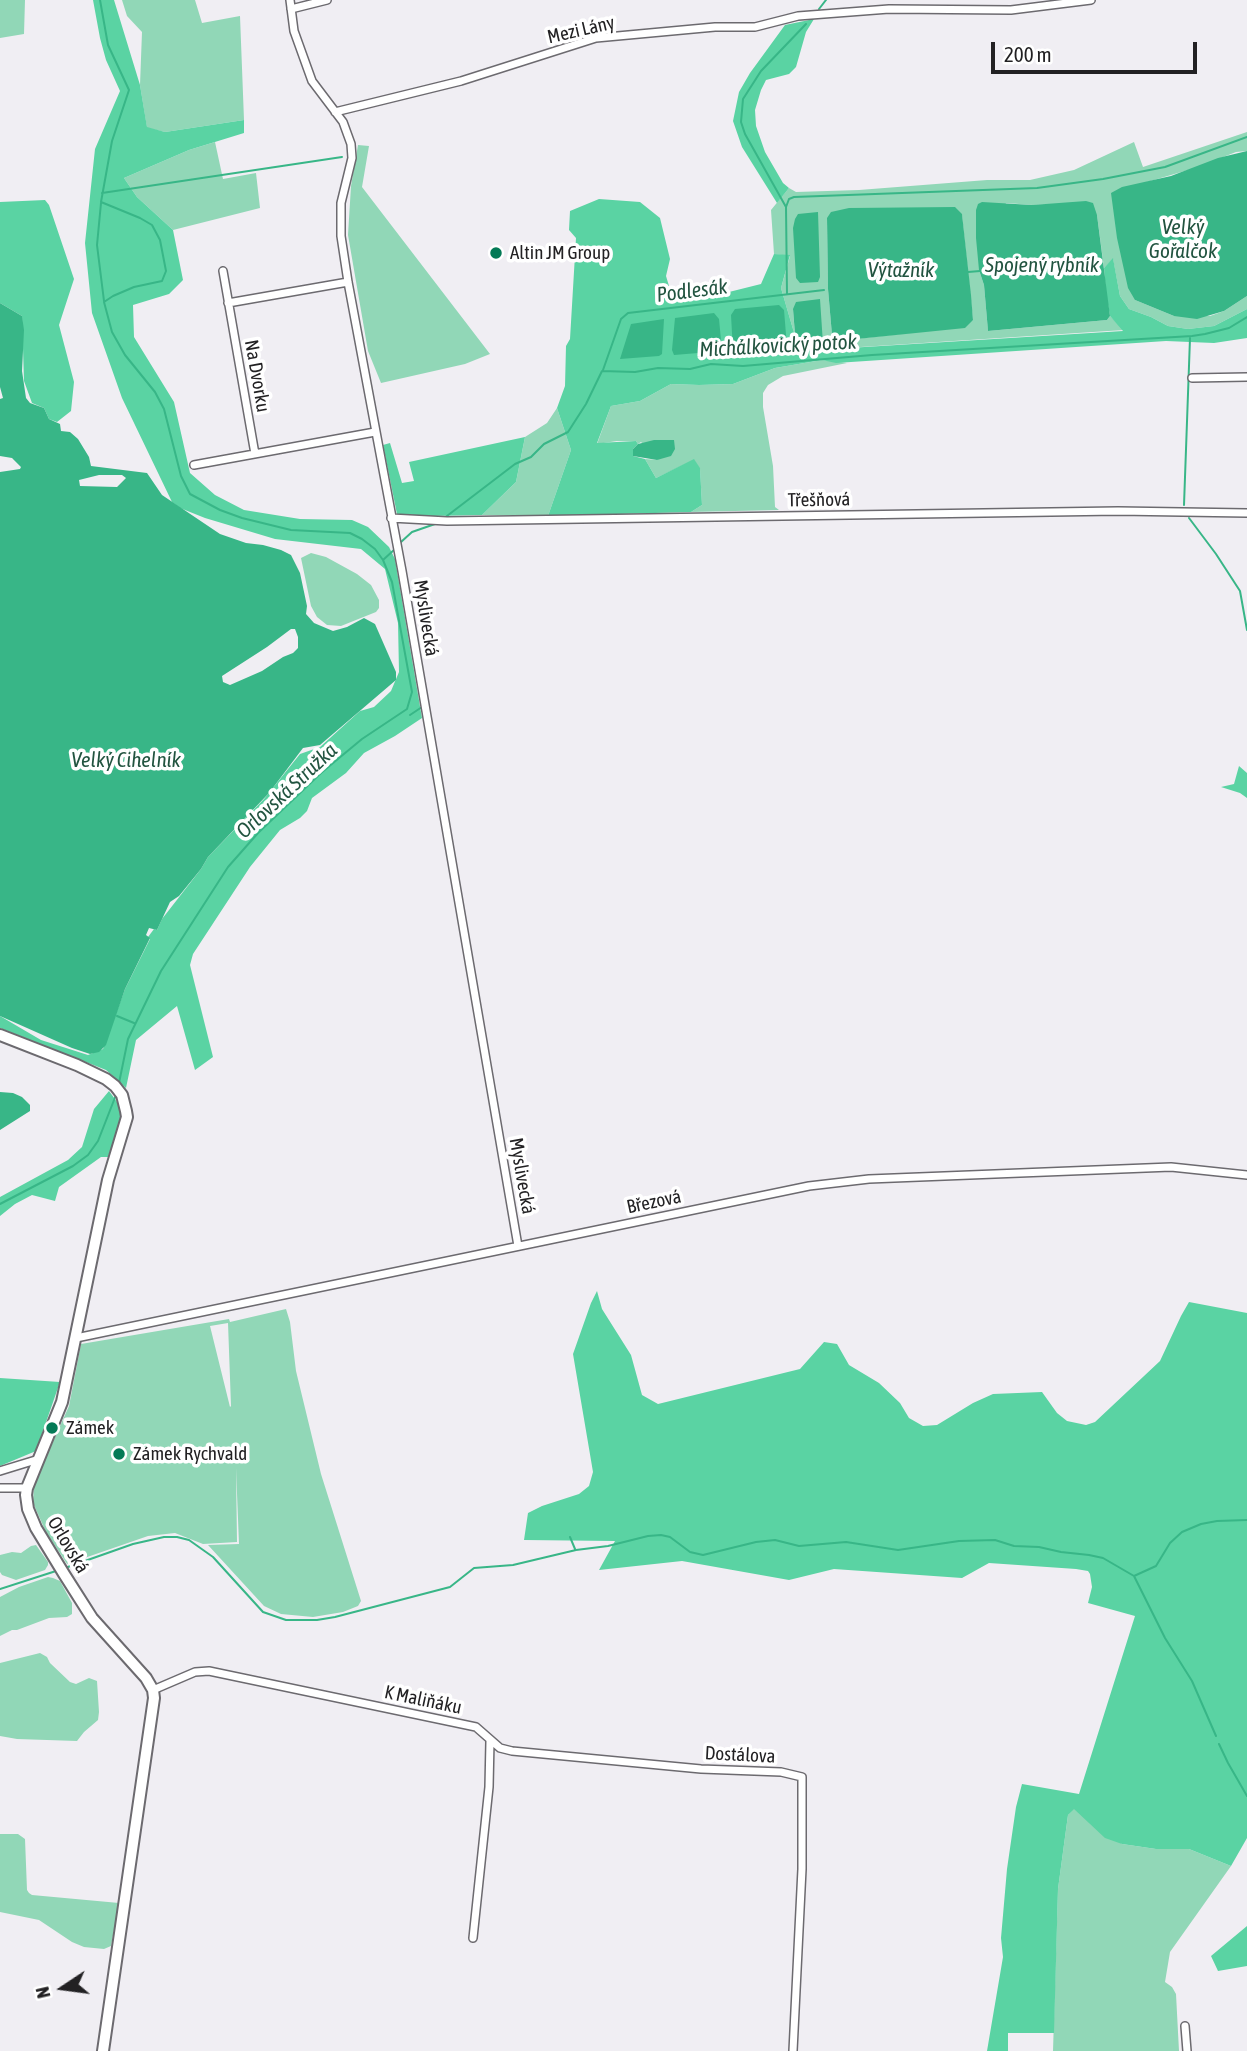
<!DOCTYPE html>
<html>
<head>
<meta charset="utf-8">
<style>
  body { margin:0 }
  #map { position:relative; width:1247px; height:2051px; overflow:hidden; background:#f0eef3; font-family:"Asap Condensed",sans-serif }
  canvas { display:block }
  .north { position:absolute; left:28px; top:1953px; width:70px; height:70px; -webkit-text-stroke:5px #fff; paint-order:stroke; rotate:257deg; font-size:19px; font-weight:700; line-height:28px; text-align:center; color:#222123 }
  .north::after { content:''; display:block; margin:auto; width:24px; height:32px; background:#222123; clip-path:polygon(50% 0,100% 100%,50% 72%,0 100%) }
  .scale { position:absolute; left:991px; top:42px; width:206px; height:32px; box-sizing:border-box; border:4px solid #222123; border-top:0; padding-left:9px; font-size:21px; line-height:24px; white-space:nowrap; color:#222123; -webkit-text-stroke:5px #fff; paint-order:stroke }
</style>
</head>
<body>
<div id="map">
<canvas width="1247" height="2051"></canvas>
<div class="north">N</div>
<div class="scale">200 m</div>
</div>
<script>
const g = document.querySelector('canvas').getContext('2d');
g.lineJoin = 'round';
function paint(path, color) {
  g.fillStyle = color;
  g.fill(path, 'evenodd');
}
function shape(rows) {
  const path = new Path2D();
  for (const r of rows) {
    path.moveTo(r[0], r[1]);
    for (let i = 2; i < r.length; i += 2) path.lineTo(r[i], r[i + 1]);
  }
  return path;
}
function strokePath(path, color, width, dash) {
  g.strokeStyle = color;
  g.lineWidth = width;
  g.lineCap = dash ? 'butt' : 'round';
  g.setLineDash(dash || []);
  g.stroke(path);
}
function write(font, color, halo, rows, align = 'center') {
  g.font = font + ' "Asap Condensed",sans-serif';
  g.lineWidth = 7;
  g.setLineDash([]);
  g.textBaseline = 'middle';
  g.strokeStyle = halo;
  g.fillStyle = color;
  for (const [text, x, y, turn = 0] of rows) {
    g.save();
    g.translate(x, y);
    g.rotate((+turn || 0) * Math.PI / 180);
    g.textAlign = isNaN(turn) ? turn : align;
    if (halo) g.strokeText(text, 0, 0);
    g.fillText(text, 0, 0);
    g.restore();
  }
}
const green = shape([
  [0,0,25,0,24,34,0,38],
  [122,0,195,0,202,23,240,16,244,120,165,132,147,128,140,85,142,32,127,16],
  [1247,132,1247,151,1236,152,1195,168,1147,182,1135,300,1174,316,1210,316,1224,311,1247,296,1247,309,1214,326,1188,329,1168,326,1151,317,1129,309,1120,296,1113,259,1104,268,1097,215,1058,204,1032,205,1006,203,979,270,984,285,988,331,1107,320,1110,316,1124,330,799,351,798,346,823,344,793,309,795,336,781,288,790,256,774,254,771,210,789,188,796,192,859,190,987,180,1030,180,1074,170,1134,142,1143,167],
  [962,215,973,320,909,333,837,341,832,335,828,289,827,218],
  [215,142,223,179,256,173,260,208,173,230,137,197,124,178,189,150],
  [358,145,369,146,362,187,490,354,465,364,381,383,368,351,348,235,351,186],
  [822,360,847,363,783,376,768,385,763,393,763,407,773,466,775,507,779,510,691,512,702,505,700,469,694,460,656,478,645,459,658,460,641,442,638,444,636,441,617,441,597,444,611,406,640,401,671,384,699,385,733,384,775,368],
  [557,408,571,450,548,516,482,515,516,482,525,437,547,423],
  [311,553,326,557,357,574,371,585,379,600,379,608,376,612,341,626,327,625,317,617,311,606,301,558],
  [286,1309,290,1322,296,1371,321,1474,361,1601,358,1606,343,1612,313,1617,281,1614,264,1606,208,1545,239,1544,236,1468,237,1542,203,1544,175,1533,148,1536,67,1564,46,1532,33,1503,34,1484,69,1406,81,1344,229,1319,230,1322],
  [228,1323,231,1406,230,1407,210,1326],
  [36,1545,48,1562,48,1565,45,1570,16,1580,2,1575,0,1572,0,1555,12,1552,21,1553,31,1546],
  [48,1577,53,1578,60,1581,72,1603,72,1614,67,1617,49,1618,17,1630,12,1630,0,1636,0,1597,19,1587],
  [40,1653,47,1657,50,1663,70,1682,76,1684,89,1678,97,1681,99,1712,98,1720,84,1732,77,1741,17,1739,0,1736,0,1663],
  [1074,1808,1122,1844,1156,1849,1189,1849,1231,1866,1170,1952,1165,1982,1172,1987,1176,1994,1179,2051,1053,2051,1058,1889,1068,1815],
  [0,1834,18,1834,25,1839,27,1890,29,1893,32,1895,119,1903,111,1946,104,1949,84,1947,72,1942,39,1920,0,1912]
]);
const forest = shape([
  [93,0,114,0,140,85,147,127,165,132,244,120,244,133,189,150,124,178,137,197,173,230,183,280,169,294,133,305,134,337,174,402,190,473,215,495,244,510,300,519,352,520,368,527,389,547,395,559,422,718,395,736,364,753,346,773,312,798,307,811,300,818,280,830,250,867,193,954,190,965,213,1057,195,1070,177,1006,136,1040,126,1088,106,1070,0,1028,0,1016,41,1040,88,1055,103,1049,125,989,150,939,148,937,154,929,157,930,162,919,201,869,208,857,264,799,300,754,320,747,360,711,374,707,391,691,399,672,398,623,385,569,361,549,275,539,205,518,180,508,172,502,122,398,92,313,85,243,95,149,120,91,106,60,100,38],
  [814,19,806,32,796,67,789,74,766,80,761,90,755,110,756,126,765,152,783,183,789,188,777,203,742,147,733,121,739,92,750,73,785,25],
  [599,199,640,202,660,218,670,259,666,276,672,296,697,297,721,294,761,284,774,254,790,255,781,288,795,336,796,346,798,346,800,351,1123,331,1110,316,1106,293,1104,268,1113,258,1120,296,1129,309,1151,317,1168,326,1188,329,1214,326,1247,309,1247,338,1214,343,1166,341,836,363,822,360,775,368,733,384,699,385,671,384,640,401,611,406,597,443,636,441,638,444,633,449,633,456,645,459,656,478,694,459,700,468,702,505,691,512,548,516,571,450,557,408,565,386,566,346,570,339,576,238,569,230,570,211],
  [45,200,49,205,74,279,59,325,74,382,71,411,57,422,49,419,44,408,32,403,24,381,22,316,0,303,0,202],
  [525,437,516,482,482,515,432,516,397,514,383,445,390,443,402,483,414,481,409,462],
  [1239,766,1247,773,1247,798,1240,793,1221,787,1234,784],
  [109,1091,120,1106,121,1119,108,1157,101,1157,59,1187,55,1201,32,1195,15,1204,0,1216,0,1197,68,1160,82,1147,94,1109],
  [597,1291,602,1309,631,1355,642,1395,658,1404,800,1369,824,1342,837,1344,849,1365,879,1383,900,1403,909,1418,923,1426,937,1425,973,1403,993,1394,1042,1392,1057,1413,1067,1421,1086,1425,1095,1422,1160,1361,1181,1316,1189,1302,1247,1313,1247,1838,1231,1866,1189,1849,1156,1849,1122,1844,1105,1838,1074,1809,1068,1815,1058,1889,1054,2033,1008,2033,1008,2051,987,2051,1003,1957,1001,1938,1007,1869,1016,1807,1022,1784,1079,1794,1135,1616,1088,1603,1092,1587,1090,1574,1088,1571,1076,1569,989,1563,962,1578,834,1569,789,1580,682,1561,599,1570,615,1541,524,1540,528,1513,542,1506,579,1494,589,1486,593,1472,573,1354,591,1303],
  [0,1378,60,1382,36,1451,0,1466],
  [1247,1926,1247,1966,1218,1971,1211,1956]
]);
const water = shape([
  [1247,151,1247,296,1224,311,1197,319,1174,316,1135,300,1128,288,1117,238,1111,193,1122,187,1171,176,1218,158],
  [1086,201,1093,203,1097,215,1110,316,1107,320,988,331,984,285,979,270,976,238,976,210,978,204,982,202,1032,205],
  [955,207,962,214,971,295,973,320,965,328,837,341,832,335,828,289,827,218,831,212,849,208],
  [818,212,820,277,818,282,800,283,796,278,793,228,795,219,798,214],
  [820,299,823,344,796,347,793,309,796,302],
  [0,303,22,316,24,330,22,371,26,398,30,403,44,408,49,419,60,424,61,431,70,432,78,439,89,457,91,466,147,473,162,495,220,534,246,543,263,545,281,550,291,555,300,573,307,606,306,614,314,623,333,631,347,627,364,618,375,624,396,672,396,680,320,745,303,748,269,793,208,857,201,869,179,896,170,902,157,930,149,928,146,935,150,938,125,989,106,1045,99,1052,90,1054,72,1048,0,1016,0,472,20,469,21,467,12,458,0,456,0,399,3,398,0,387],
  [99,475,122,475,126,478,117,487,80,486,79,480],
  [291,629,295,629,298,637,298,648,293,653,283,657,262,671,230,685,223,682,222,676,267,647],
  [779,305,784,310,787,347,733,351,731,315,735,309],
  [714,313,719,319,722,351,674,355,672,350,675,318],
  [664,319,662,354,659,356,620,359,631,324],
  [654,440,674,440,675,449,671,456,657,460,633,456,633,449,638,444],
  [0,1092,13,1093,22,1097,30,1105,30,1111,0,1130]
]);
const stream = shape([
  [100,0,108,45,129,90,112,141,101,202,140,218,152,225,160,240,166,271,162,281,134,287,113,296,104,302,112,332,125,355,155,392,164,409,181,476,190,494,220,510,242,518,291,530,350,533,362,539,375,549,383,560,392,582,412,692,407,709,362,739,321,773,258,833,228,867,161,971,128,1039,119,1083],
  [819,9,826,0],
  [102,193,342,157],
  [101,203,97,245,104,301],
  [786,207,789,199,794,197,1037,188,1103,179,1165,167,1247,137],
  [968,272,980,271],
  [787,294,786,207,745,134,741,122,743,99,761,71,806,24],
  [603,370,621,319,628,313,824,290],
  [1184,505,1190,338],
  [1189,518,1216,554,1240,591,1247,630],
  [443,519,515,464,531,457,544,444,568,432,586,404,602,371,635,372,658,368,690,369,711,364,743,366,872,355,1192,336,1205,334,1229,328,1247,317],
  [401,542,412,532,435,524],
  [383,560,395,549],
  [410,715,422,707],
  [117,1016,134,1023],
  [0,1204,73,1166,88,1155,98,1141,116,1095],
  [570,1537,575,1549],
  [65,1568,133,1544,164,1537,177,1537,189,1540,213,1557,263,1612,286,1620,317,1620,335,1617,450,1587,474,1568,513,1565,576,1550,608,1546,648,1536,661,1535,670,1537,690,1552,703,1555,756,1542,775,1540,799,1546,846,1542,898,1550,959,1541,995,1540,1014,1546,1039,1547,1061,1552,1089,1555,1103,1558,1134,1576,1156,1566,1170,1543,1182,1532,1201,1524,1217,1521,1247,1520],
  [1134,1576,1165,1638,1192,1681,1216,1736],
  [0,1589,56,1571],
  [1219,1744,1228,1763,1247,1796]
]);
const minor = shape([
  [290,0,294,31,312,81,343,122,351,144,352,158,341,203,341,236,348,282,402,571,518,1246],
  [291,9,327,0],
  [335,112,461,81,596,38,715,27,755,27,798,16,889,9,1011,10,1091,0],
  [223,271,255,454],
  [228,303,348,282],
  [1192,378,1247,377],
  [194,465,375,432],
  [391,518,447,521,1118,511,1247,513],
  [76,1338,809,1186,869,1179,1171,1167,1247,1175],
  [0,1471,39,1459],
  [0,1488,27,1488],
  [153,1690,195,1672,209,1671,476,1727,500,1748,512,1751,701,1769,781,1772,802,1777,802,1869,793,2051],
  [473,1938,489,1787,490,1741],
  [1185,2026,1187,2051]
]);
const secondary = shape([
  [0,1035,77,1065,106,1079,115,1086,122,1095,126,1111,127,1117,108,1180,62,1402,27,1488,26,1495,28,1509,36,1528,64,1574,92,1618,146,1678,153,1690,154,1698,103,2051]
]);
const markers = [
  [496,253,7,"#047a56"],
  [52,1428,7,"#047a56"],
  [119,1454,7,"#047a56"]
];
const streetNames = [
  ["Mezi Lány",581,30,-13],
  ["Na Dvorku",257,376,80],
  ["Třešňová",819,500,-1],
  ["Myslivecká",426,618,81],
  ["Myslivecká",522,1176,80],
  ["Březová",654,1202,-12],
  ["Orlovská",68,1545,59],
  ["K Maliňáku",423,1700,12],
  ["Dostálova",740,1755,3]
];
const poiNames = [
  ["Altin JM Group",510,253],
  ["Zámek",66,1428],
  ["Zámek Rychvald",133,1454]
];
const waterNames = [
  ["Velký",1183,227],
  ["Gořalčok",1183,251],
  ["Spojený rybník",1042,265],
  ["Výtažník",901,270],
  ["Podlesák",692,291,-7],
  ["Michálkovický potok",778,346,-3],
  ["Velký Cihelník",126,760],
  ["Orlovská Stružka",287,791,-43]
];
paint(green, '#91d7b7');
paint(forest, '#5ad3a3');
paint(water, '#38b687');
strokePath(stream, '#38b687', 2);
strokePath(minor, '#6c6a6f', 10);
strokePath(secondary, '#6c6a6f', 14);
strokePath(minor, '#fff', 7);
strokePath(secondary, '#fff', 10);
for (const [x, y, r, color] of markers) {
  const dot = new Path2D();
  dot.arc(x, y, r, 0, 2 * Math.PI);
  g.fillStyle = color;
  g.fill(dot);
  strokePath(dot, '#fff', 2.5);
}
write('19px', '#222123', '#fff', streetNames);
write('19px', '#222123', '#fff', poiNames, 'left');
write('italic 21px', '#225440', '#fff', waterNames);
</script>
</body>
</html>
